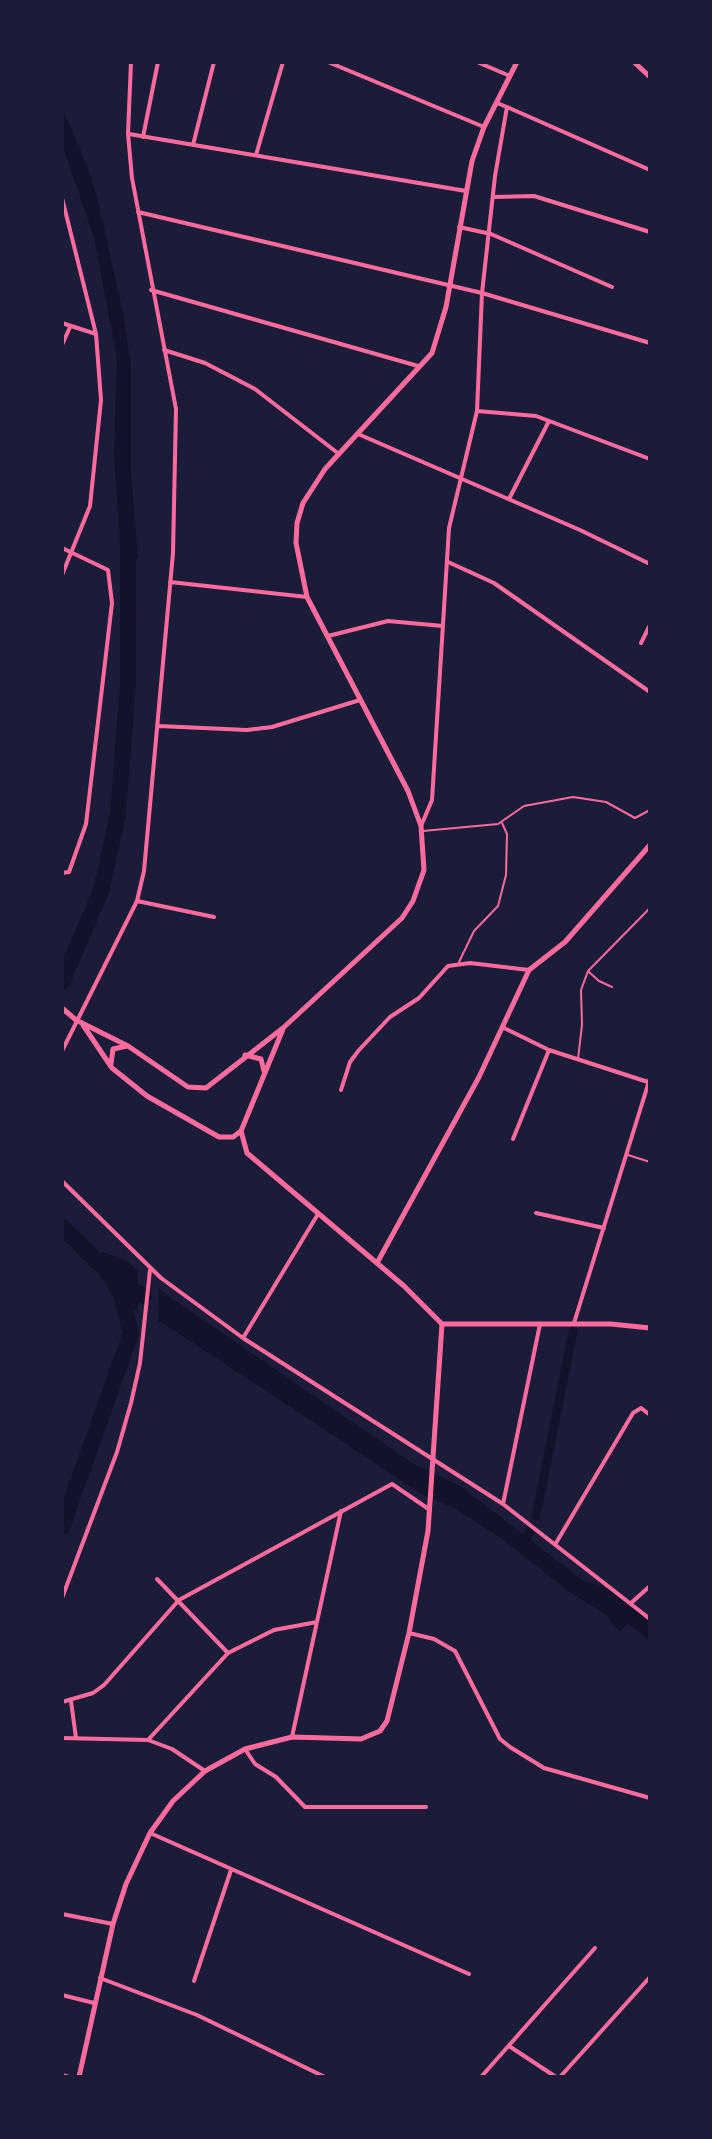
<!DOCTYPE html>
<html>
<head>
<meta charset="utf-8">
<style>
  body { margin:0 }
  #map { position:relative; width:712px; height:2139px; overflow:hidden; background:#1b1b3a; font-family:Arial,sans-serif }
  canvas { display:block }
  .frame { position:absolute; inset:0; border:64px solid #1b1b3a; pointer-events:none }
</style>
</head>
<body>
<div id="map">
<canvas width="712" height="2139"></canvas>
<div class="frame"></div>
</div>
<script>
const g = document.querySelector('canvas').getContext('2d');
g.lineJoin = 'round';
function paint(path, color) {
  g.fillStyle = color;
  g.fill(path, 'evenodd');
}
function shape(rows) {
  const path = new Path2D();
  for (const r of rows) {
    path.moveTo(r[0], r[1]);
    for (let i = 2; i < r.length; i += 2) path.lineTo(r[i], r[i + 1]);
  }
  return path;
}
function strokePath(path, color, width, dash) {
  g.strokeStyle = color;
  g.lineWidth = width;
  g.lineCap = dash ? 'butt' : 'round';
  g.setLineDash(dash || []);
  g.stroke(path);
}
const water = shape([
  [62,108,86,163,98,201,123,313,131,366,131,474,138,559,121,559,114,453,117,357,94,238,62,144],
  [103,1252,127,1261,164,1293,412,1463,460,1486,632,1618,620,1632,605,1614,568,1591,501,1538,454,1508,423,1495,166,1325,133,1309,126,1288,99,1254]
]);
const pier = shape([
  [138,1270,159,1286,158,1326,138,1311]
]);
const canal = shape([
  [536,1516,573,1331],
  [522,1547,531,1529]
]);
const river = shape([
  [62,982,101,891,118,814,128,684,128,537],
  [62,1227,106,1270,121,1294,131,1333,62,1527],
  [114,1281,144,1296],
  [586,1590,608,1597,650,1631]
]);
const service = shape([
  [423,831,498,824,524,806,573,797,606,802,635,818,650,810],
  [459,962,474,931,498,906,506,875,507,834,502,823],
  [589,972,599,981,612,987],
  [578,1059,582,1025,581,990,588,971,650,908],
  [628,1155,650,1162]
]);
const minor = shape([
  [328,62,484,127],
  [477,62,510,76],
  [507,107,650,170],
  [129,134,466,191],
  [143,137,158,62],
  [193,145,214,62],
  [256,155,283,62],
  [494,197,534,196,650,232],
  [62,198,96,334,101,400,90,506,62,575],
  [138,212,482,293,650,343],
  [459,227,491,234,612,287],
  [151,290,418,366],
  [62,323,96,334],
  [62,345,70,327],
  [164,350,205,363,255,389,339,454],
  [477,411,536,416,650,459],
  [358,434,580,530,650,564],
  [509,499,549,421],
  [62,548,108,570,112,603,86,824,69,872,62,873],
  [448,562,494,583,650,692],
  [170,582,307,597],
  [328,636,388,621,443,626],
  [641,643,650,625],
  [159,726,247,730,272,727,360,700],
  [421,826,432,800,449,528,477,411,482,293,495,176,507,107,497,103],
  [137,901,214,917],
  [504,1028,549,1050,648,1082],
  [62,1051,137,901,144,871,173,553,176,409,132,178,128,134,131,62],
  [341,1090,350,1062,359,1050,390,1017,419,998,448,966,470,963,529,970],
  [513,1139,549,1050],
  [62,1181,161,1278,243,1338,503,1504,650,1619],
  [536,1213,604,1228],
  [574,1323,650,1078],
  [243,1338,318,1214],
  [503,1504,540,1324],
  [556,1543,633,1413,641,1408,650,1415],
  [157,1579,228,1653],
  [62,1598,117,1452,131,1403,140,1363,150,1270],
  [631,1603,650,1586],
  [409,1633,434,1639,455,1651,500,1739,510,1747,544,1768,650,1798],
  [71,1701,76,1738],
  [62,1702,93,1693,104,1685,179,1600,392,1484,430,1510],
  [292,1737,341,1511],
  [62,1738,148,1740,172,1749,205,1771],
  [148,1740,228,1653,274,1630,317,1622],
  [245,1749,255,1764,276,1777,305,1807,426,1807],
  [150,1833,469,1974],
  [62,1914,113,1924],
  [100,1978,197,2015,325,2077],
  [194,1981,231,1870],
  [62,1995,94,2003],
  [509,2046,556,2077],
  [62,2075,69,2077],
  [481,2077,595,1948],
  [560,2077,650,1977]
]);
const tertiary = shape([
  [634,62,650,77],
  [377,1263,479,1077,529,970,565,942,650,845],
  [79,2077,113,1924,126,1884,150,1833,173,1801,205,1771,245,1749,292,1737,361,1739,380,1731,387,1721,409,1633,428,1531,442,1324]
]);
const secondary = shape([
  [62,1008,76,1020,128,1046,188,1087,206,1088,283,1028,402,918,413,901,424,870,421,826,408,791,307,597,296,543,297,523,303,503,325,469,432,353,446,307,472,161,484,127,517,62],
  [83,1025,112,1068,147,1096,219,1137,233,1137,241,1131],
  [283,1029,241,1131,247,1153,404,1286,442,1324,611,1324,650,1328],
  [245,1055,261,1059,264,1071],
  [111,1064,113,1049,127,1046]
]);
paint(water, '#12122b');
paint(pier, '#1b1b3a');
strokePath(canal, '#12122b', 9);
strokePath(river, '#12122b', 16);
strokePath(service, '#ff6b9d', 2);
strokePath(minor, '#ff6b9d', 4);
strokePath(tertiary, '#ff6b9d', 5);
strokePath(secondary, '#ff6b9d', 5);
</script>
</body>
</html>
